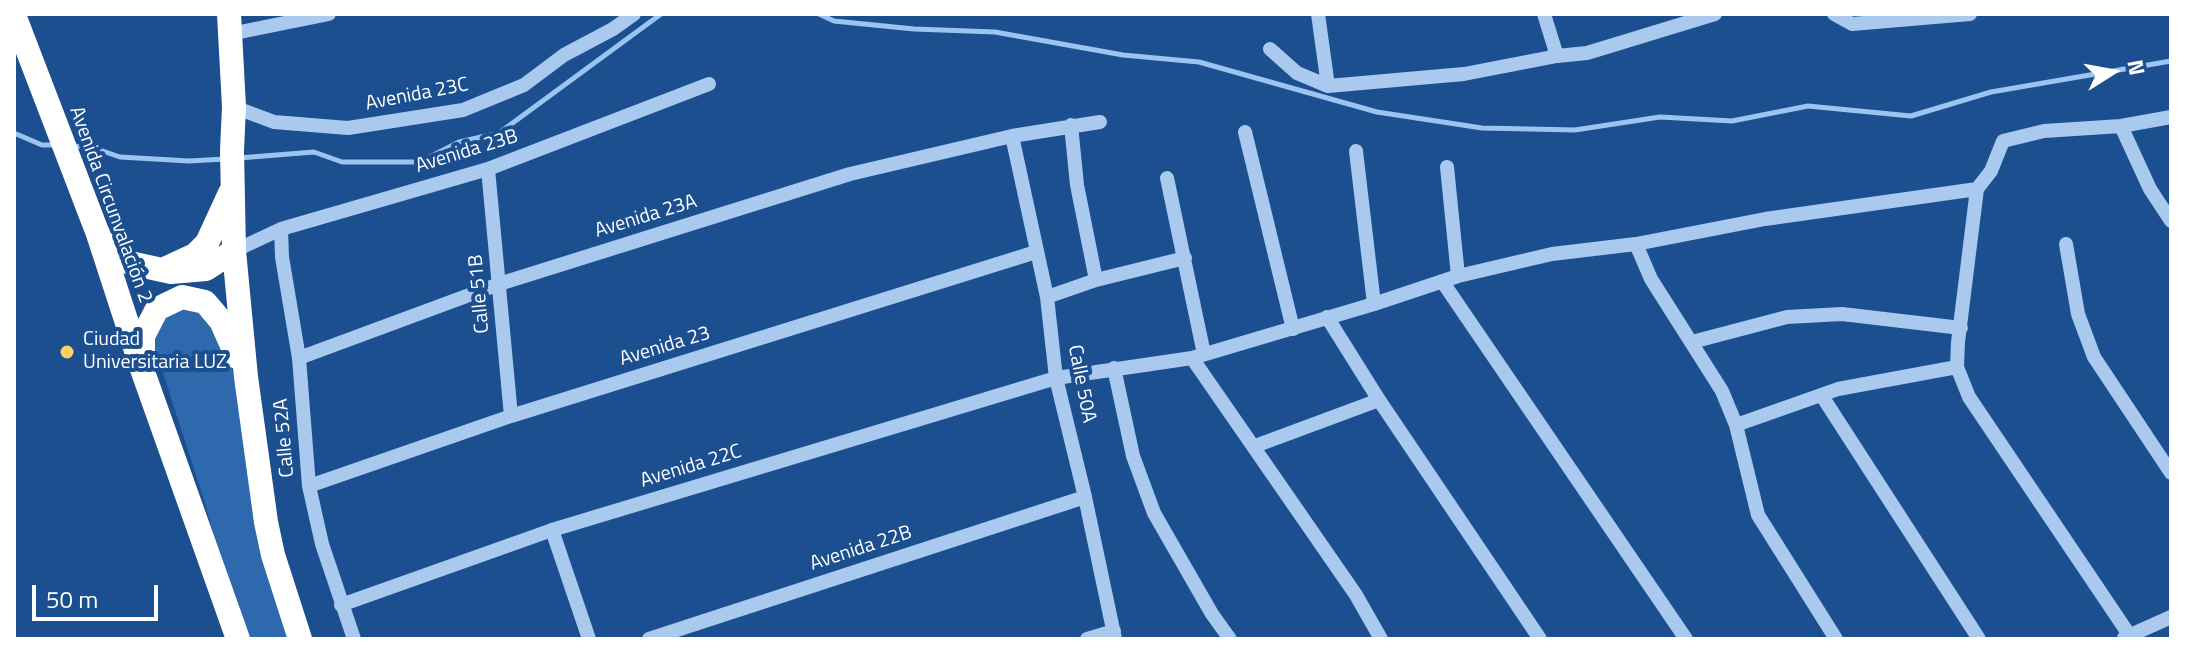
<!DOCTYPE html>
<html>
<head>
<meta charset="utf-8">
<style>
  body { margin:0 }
  #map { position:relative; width:2185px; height:653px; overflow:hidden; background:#1b4f8f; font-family:"Titillium Web",sans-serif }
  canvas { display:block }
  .frame { position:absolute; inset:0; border:16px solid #fff; pointer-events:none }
  .north { position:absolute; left:2073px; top:32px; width:80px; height:80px; -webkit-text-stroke:6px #1b4f8f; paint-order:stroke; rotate:79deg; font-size:22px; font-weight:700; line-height:32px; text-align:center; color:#fff }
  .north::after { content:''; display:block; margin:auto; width:28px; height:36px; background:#fff; clip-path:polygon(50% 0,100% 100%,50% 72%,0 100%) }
  .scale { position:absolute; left:32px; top:585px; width:126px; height:36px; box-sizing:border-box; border:4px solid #fff; border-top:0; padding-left:10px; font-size:24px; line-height:28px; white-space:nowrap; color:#fff; -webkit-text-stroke:6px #1b4f8f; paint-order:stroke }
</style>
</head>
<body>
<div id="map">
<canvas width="2185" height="653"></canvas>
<div class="frame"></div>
<div class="north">N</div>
<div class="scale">50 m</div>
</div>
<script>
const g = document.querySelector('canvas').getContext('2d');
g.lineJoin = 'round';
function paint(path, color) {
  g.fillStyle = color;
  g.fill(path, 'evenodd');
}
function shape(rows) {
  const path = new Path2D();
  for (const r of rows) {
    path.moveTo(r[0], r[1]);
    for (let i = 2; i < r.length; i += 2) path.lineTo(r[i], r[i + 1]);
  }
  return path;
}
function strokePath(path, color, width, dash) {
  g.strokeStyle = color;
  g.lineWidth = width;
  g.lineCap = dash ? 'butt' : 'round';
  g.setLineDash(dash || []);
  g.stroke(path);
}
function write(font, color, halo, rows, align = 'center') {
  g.font = font + ' "Titillium Web",sans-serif';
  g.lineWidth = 8;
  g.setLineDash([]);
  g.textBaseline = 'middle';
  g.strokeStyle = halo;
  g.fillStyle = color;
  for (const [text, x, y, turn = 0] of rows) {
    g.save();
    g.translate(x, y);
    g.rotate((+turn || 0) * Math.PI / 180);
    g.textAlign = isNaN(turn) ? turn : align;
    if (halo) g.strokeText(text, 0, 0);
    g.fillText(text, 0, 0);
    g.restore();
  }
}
const green = shape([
  [179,308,199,309,216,325,233,372,265,555,293,639,248,639,223,569,205,503,152,339,159,320]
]);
const stream = shape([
  [819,14,834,21,914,29,995,32,1123,55,1199,62,1377,112,1482,128,1575,130,1660,117,1732,121,1808,106,1911,116,1991,92,2171,61],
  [14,133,42,145,55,145],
  [73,146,91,147,120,157,189,161,225,159],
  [239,158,314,152,342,162,420,162,459,142,499,133,661,14]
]);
const minor = shape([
  [1318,14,1328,86],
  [1544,14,1557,56,1587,53,1715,14],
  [1834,14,1852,24,1970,14],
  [230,34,329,14],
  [1270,49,1297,73,1328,86,1464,74,1557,56],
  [234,107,274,122,348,128,463,110,524,85,564,55,613,29,634,14],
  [1071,125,1077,185,1096,280],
  [2121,126,2150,189,2171,221],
  [1245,132,1293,329],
  [1012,136,1047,297,1056,378,1085,497,1115,639],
  [1356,151,1374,304],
  [1447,167,1458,276],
  [488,169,511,416],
  [1167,178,1204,354],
  [1977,189,1958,342,1957,367,1969,397,2132,639],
  [281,229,282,257,299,358,309,486,322,544,354,639],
  [1636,244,1651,279,1722,391,1736,425,1758,515,1836,639],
  [2066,244,2078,314,2094,357,2171,473],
  [234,251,281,229,488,169,709,84],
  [1442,281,1686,639],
  [1047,297,1096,280,1185,258],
  [1327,317,1379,400,1540,639],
  [1692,342,1787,317,1842,314,1961,328],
  [299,358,499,284,850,174,1012,136,1100,122],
  [1192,358,1356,595,1381,639],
  [1114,368,1133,456,1154,513,1212,614,1230,639],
  [1822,396,1979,639],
  [1736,425,1838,389,1957,367],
  [1255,446,1379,400],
  [309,486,511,416,1036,252],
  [552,530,589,639],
  [341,605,552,530,1056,378,1192,358,1374,304,1458,276,1552,254,1636,244,1765,219,1977,189,1991,171,2003,141,2044,131,2121,126,2171,117],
  [2124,638,2171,617],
  [649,639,1085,497],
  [1087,639,1114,631]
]);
const highway = shape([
  [229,14,234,107,232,150,234,251,246,377,266,522,273,555,300,639],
  [14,15,98,234,143,372,238,639],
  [100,236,130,263,171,272,206,269,234,251],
  [167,268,195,255,207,243,230,193],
  [143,361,143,336,157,309,182,297,205,302,221,321,237,357]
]);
const markers = [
  [67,352,8,"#ffd166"]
];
const streetNames = [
  ["Avenida 23C",417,95,-11],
  ["Avenida 23B",467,152,-17],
  ["Avenida Circunvalación 2",110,205,70],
  ["Avenida 23A",646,217,-17],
  ["Calle 51B",480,294,-95],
  ["Avenida 23",665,347,-17],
  ["Calle 50A",1081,384,79],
  ["Calle 52A",285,438,-95],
  ["Avenida 22C",691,467,-17],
  ["Avenida 22B",861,549,-18]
];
const poiNames = [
  ["Ciudad",83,340],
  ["Universitaria LUZ",83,363]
];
paint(green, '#2e69ad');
strokePath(stream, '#9cc4f0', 5);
strokePath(minor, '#a9c9ee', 14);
strokePath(highway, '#fff', 24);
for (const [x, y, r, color] of markers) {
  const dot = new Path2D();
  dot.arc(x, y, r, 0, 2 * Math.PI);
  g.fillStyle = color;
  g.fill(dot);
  strokePath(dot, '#1b4f8f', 3);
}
write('20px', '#fff', '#1b4f8f', streetNames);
write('20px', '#fff', '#1b4f8f', poiNames, 'left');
</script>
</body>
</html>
